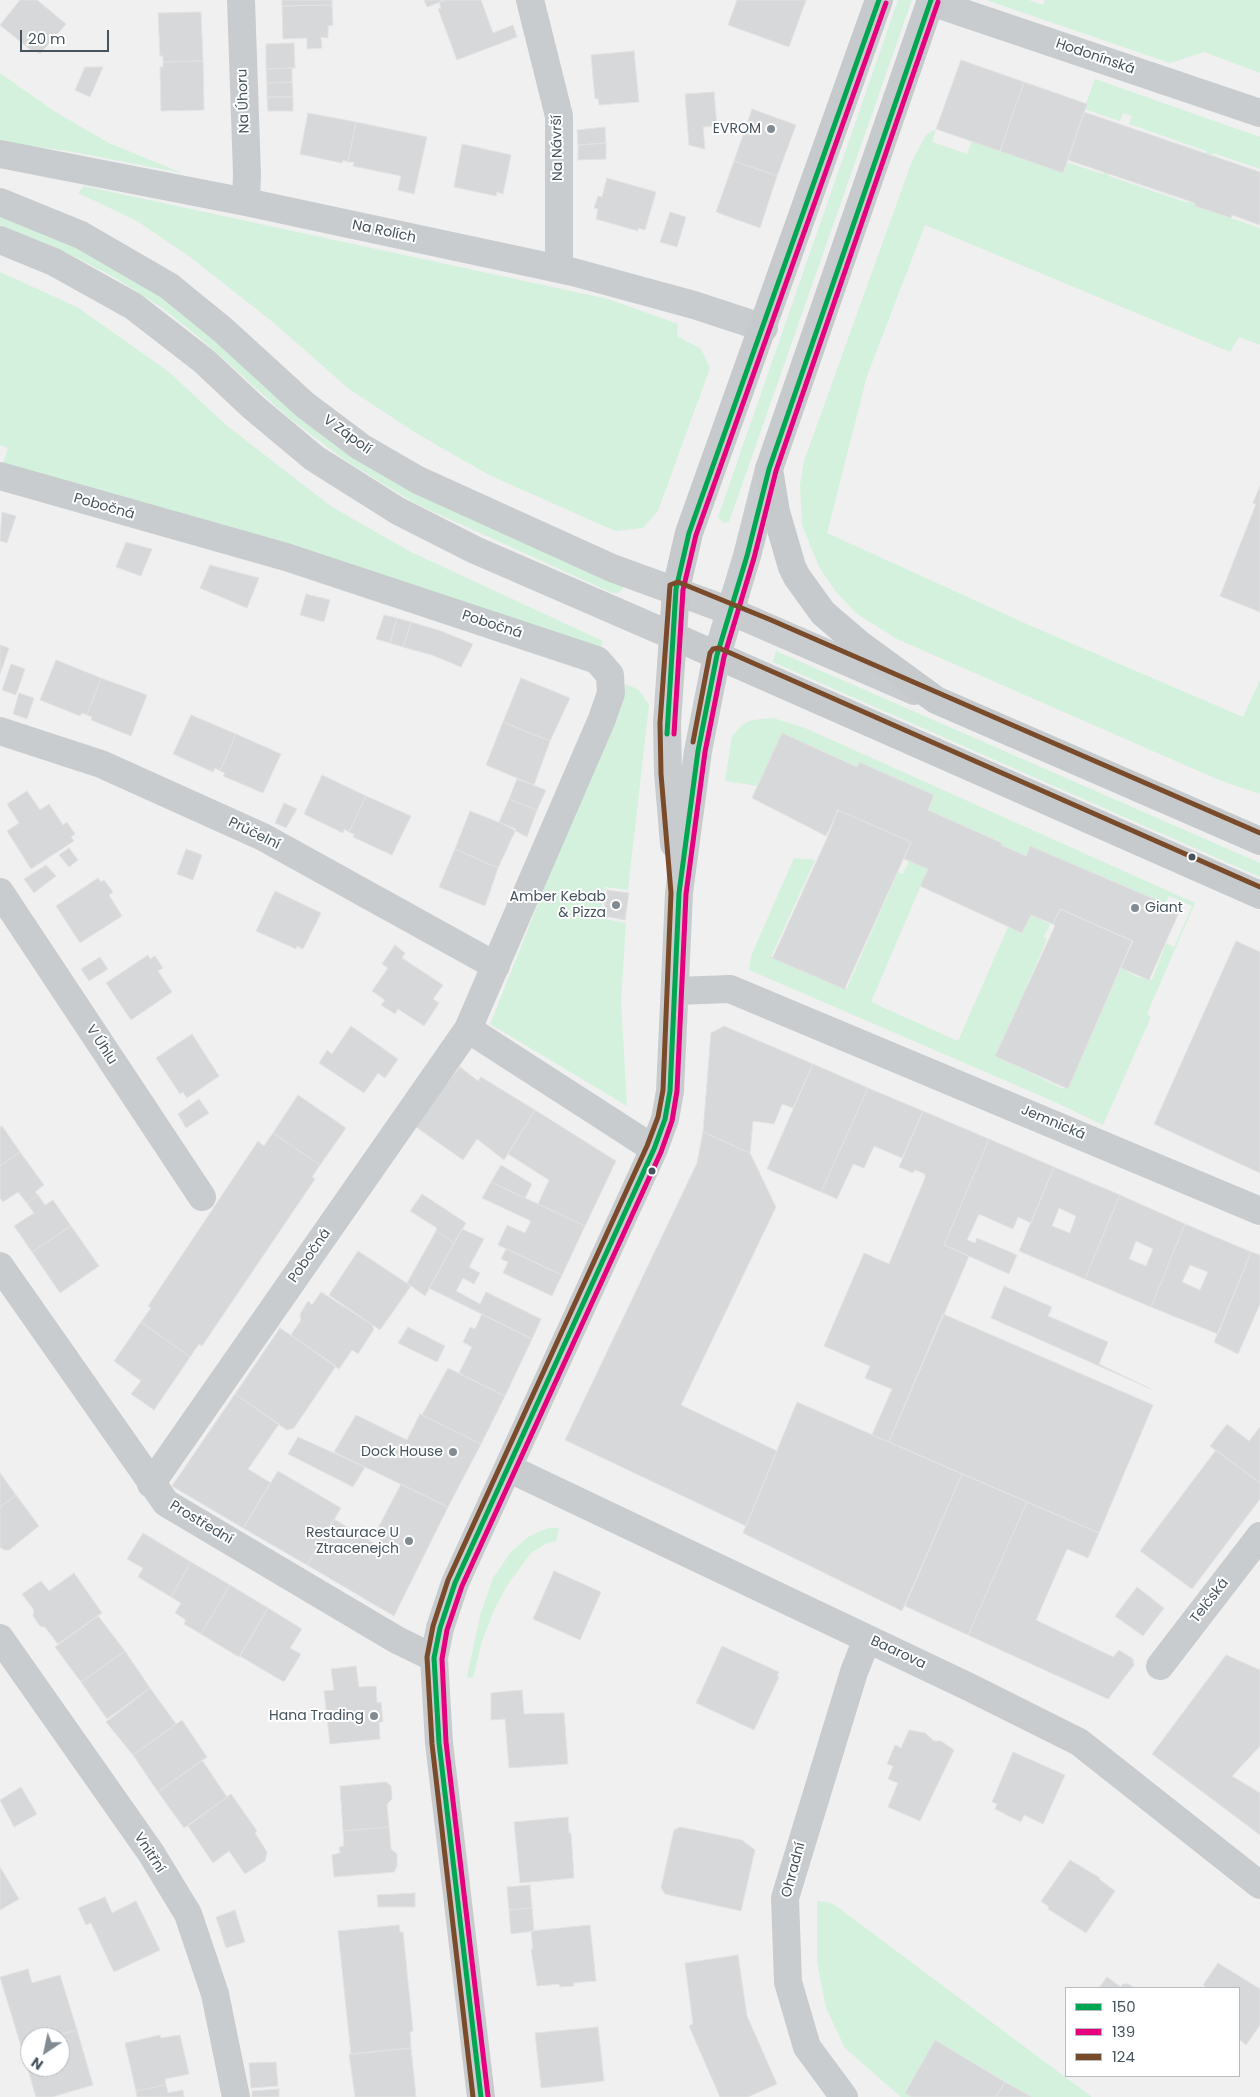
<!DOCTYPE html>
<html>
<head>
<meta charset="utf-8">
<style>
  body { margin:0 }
  #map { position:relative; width:1260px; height:2097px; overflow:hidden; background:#f1f0f0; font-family:Poppins,sans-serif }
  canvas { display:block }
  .legend { position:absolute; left:1065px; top:1987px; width:175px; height:90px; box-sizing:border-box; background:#fff; border:1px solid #b5bbbf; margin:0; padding:6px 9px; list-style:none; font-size:15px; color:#46545e }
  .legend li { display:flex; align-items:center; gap:10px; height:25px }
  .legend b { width:25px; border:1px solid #b5bbbf }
  .north { position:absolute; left:20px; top:2027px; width:50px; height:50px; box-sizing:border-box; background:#fff; border:1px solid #b5bbbf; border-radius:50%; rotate:214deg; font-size:14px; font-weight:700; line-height:20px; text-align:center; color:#46545e }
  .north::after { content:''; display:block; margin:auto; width:18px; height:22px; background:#828b91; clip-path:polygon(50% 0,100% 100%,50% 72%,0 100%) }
  .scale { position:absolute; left:20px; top:30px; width:89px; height:22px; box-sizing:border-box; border:2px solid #46545e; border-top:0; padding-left:6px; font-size:15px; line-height:18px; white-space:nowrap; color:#46545e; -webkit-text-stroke:4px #fff; paint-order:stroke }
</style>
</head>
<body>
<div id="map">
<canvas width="1260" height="2097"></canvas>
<ul class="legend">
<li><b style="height:6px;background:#00a651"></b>150</li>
<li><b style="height:6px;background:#e5007d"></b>139</li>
<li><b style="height:6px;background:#7a4b2a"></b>124</li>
</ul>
<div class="north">N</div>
<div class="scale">20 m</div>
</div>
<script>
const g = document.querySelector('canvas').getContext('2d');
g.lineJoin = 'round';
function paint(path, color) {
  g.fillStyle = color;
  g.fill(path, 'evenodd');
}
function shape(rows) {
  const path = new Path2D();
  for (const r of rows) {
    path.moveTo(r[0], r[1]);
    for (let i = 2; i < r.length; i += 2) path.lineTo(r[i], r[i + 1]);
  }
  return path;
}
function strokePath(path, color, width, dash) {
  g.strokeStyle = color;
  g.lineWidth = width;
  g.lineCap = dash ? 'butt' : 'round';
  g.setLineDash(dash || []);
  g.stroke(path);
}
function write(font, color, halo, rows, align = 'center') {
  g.font = font + ' Poppins,sans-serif';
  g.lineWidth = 4;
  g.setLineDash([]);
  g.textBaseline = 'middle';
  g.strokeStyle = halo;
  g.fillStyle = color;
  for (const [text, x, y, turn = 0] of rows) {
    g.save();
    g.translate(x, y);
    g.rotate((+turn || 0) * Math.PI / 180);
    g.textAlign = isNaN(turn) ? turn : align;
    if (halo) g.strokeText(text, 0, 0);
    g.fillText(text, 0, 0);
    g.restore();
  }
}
const green = shape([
  [898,0,912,0,729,522,724,523,718,518,719,514],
  [986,0,1029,0,1043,5,1045,0,1260,0,1260,73,1204,52,1170,63],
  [0,73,54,111,109,143,182,173,68,151,0,142],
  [1095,79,1260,137,1260,169,1213,153,1212,156,1206,154,1206,151,1129,124,1132,116,1123,113,1120,121,1084,109],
  [936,129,932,142,967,154,972,141,1066,162,1103,174,1104,172,1110,174,1109,176,1188,203,1189,201,1195,203,1195,206,1260,228,1260,345,1239,337,1230,352,925,225,867,376,827,533,1029,625,1243,717,1260,680,1260,794,1219,780,897,639,857,614,836,592,819,567,802,525,800,485,804,461,912,161,926,135],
  [84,186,608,299,678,324,677,336,701,349,710,368,658,511,643,528,615,531,489,475,416,433,349,389,274,323,190,257,137,221,78,193],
  [0,213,40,226,170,298,299,409,623,586,623,589,618,593,612,593,416,504,346,461,289,418,200,338,162,308,114,277,59,249,0,225],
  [0,272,77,307,169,372,226,425,332,507,411,552,603,641,598,652,1,469,8,448,0,445],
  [776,651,1260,863,1260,877,773,662],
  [626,684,639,690,649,705,628,890,605,887,600,918,626,923,621,1001,627,1106,490,1024],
  [773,718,805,728,1195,903,1147,1014,1151,1017,1103,1125,1055,1102,749,970,751,956,794,858,815,860,771,957,846,990,898,872,903,874,909,861,928,869,871,1002,958,1041,1008,927,1022,933,1031,915,1050,924,1044,937,1047,939,996,1056,1061,1088,1068,1088,1121,968,1135,976,1152,980,1166,943,1174,947,1192,906,1169,896,1165,903,1030,847,1026,856,1001,845,1001,842,928,810,934,795,859,762,857,767,782,733,758,786,725,781,732,736,743,724,752,720],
  [548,1528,559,1528,556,1541,547,1543,531,1553,508,1584,495,1608,482,1641,473,1678,467,1677,480,1615,493,1578,511,1552,528,1537],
  [817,1901,832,1903,1092,2097,1032,2097,936,2041,905,2092,912,2097,901,2097,845,2048,826,2008,817,1962]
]);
const building = shape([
  [20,0,37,0,66,24,40,54,35,50,33,52,0,25,20,0],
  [282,0,332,0,332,5,282,6,282,0],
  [424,0,445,0,427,7,424,0],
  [445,0,481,0,493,33,513,25,517,37,457,60,438,9,441,8,439,2,445,0],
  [737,0,806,0,789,47,728,25,737,0],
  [332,5,333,25,328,26,328,38,321,37,322,48,307,49,307,38,283,39,282,6,332,5],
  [201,12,203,61,163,62,163,56,160,56,158,13,201,12],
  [294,43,295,68,266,69,266,44,294,43],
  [634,51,639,102,599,105,598,98,595,99,591,55,634,51],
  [961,60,1024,82,1000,151,936,129,961,60],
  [203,61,204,110,161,111,160,67,163,67,163,62,203,61],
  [85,67,103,67,90,97,75,90,85,67],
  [292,68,292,82,267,83,266,69,292,68],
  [292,82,293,97,267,97,267,83,292,82],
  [1024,82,1087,104,1063,173,1000,151,1024,82],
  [714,92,717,126,703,127,705,149,689,145,685,94,714,92],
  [267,97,293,97,293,111,268,111,267,97],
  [752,109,796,125,777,176,734,161,752,109],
  [1084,112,1260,172,1260,225,1232,215,1231,218,1195,206,1195,203,1068,160,1084,112],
  [308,113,356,122,348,162,343,160,342,163,300,154,308,113],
  [356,122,427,137,414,194,398,190,401,176,353,166,354,162,348,162,356,122],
  [605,127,606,143,578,145,577,130,605,127],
  [606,143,606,159,578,160,578,145,606,143],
  [462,144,511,155,503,194,497,192,496,196,454,187,462,144],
  [734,161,777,176,760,228,716,212,734,161],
  [607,178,656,192,645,230,638,228,638,231,596,219,598,209,594,208,598,196,602,197,607,178],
  [670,212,686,217,677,247,660,242,670,212],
  [1260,486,1260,612,1220,596,1256,504,1253,503,1260,486],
  [2,512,16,516,7,543,0,541,2,512],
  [126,542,152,549,141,576,116,567,126,542],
  [210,565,259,578,247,608,200,588,210,565],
  [306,594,330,600,324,622,300,615,306,594],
  [384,615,397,618,390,643,376,639,384,615],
  [397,618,411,622,403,647,390,643,397,618],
  [411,622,441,631,473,644,461,667,432,655,403,647,411,622],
  [0,645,9,648,0,674,0,645],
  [56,660,101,678,87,715,82,713,80,716,40,700,56,660],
  [11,664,25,669,16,695,2,690,11,664],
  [101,678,147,695,131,736,91,720,92,717,87,715,101,678],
  [521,678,570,698,550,741,503,722,521,678],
  [19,693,34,698,27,719,13,714,19,693],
  [191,715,236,734,220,771,215,768,213,772,173,754,191,715],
  [503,722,550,741,534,785,486,765,503,722],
  [782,733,857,767,859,762,934,795,928,810,1002,843,1001,845,1026,856,1030,846,1180,910,1149,980,1121,968,1133,941,1060,909,1053,924,1031,915,1022,933,920,886,928,869,904,859,911,842,838,810,826,836,752,798,782,733],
  [236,734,281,754,263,793,223,776,225,773,220,771,236,734],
  [322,775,366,796,349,832,344,829,343,833,304,814,322,775],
  [517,779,546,790,537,810,509,799,517,779],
  [27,791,40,810,49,804,63,825,67,822,75,834,71,837,74,841,31,869,7,831,19,823,7,804,27,791],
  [366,796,411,816,392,855,353,837,354,834,349,832,366,796],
  [509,799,537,810,527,837,499,822,509,799],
  [284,803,297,809,286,828,275,823,284,803],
  [838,810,911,842,845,988,846,990,770,957,773,957,828,836,838,810],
  [470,811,516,829,498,868,455,849,470,811],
  [69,848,78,860,69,867,59,855,69,848],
  [186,849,202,855,193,880,177,874,186,849],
  [455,849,498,868,485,906,439,887,455,849],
  [46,865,56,876,34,893,24,879,46,865],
  [98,878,101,882,104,880,113,892,109,895,122,916,80,943,56,906,98,878],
  [607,890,629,893,625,920,603,916,607,890],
  [275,891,321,913,303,949,297,946,296,949,256,931,275,891],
  [1060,909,1132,941,1068,1089,995,1056,1055,926,1053,924,1060,909],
  [1236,941,1260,952,1260,1173,1154,1124,1236,941],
  [395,945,405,953,402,958,443,985,433,999,439,1003,424,1026,398,1009,395,1014,381,1005,385,1000,372,991,388,968,382,964,395,945],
  [148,955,150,959,155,956,163,968,158,971,172,992,131,1020,106,983,148,955],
  [100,957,108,969,89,981,81,969,100,957],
  [351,1026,398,1059,385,1078,378,1073,364,1093,319,1063,327,1050,332,1054,351,1026],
  [724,1026,813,1064,793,1108,782,1104,774,1124,753,1121,750,1153,703,1132,711,1033,724,1026],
  [192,1034,219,1076,187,1098,183,1092,180,1094,156,1058,192,1034],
  [813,1064,868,1088,821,1192,767,1169,813,1064],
  [460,1067,478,1081,481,1077,535,1110,504,1160,477,1139,463,1160,416,1127,446,1084,460,1067],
  [868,1088,923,1111,902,1158,874,1146,864,1168,853,1164,837,1199,821,1192,868,1088],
  [298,1095,346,1128,320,1165,273,1133,298,1095],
  [199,1099,209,1113,186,1128,178,1114,199,1099],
  [535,1110,616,1161,585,1226,538,1204,549,1180,508,1154,535,1110],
  [923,1111,989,1139,944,1245,969,1256,889,1442,872,1435,892,1389,865,1378,870,1366,824,1346,864,1253,889,1264,925,1178,925,1174,915,1170,913,1173,899,1167,923,1111],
  [2,1126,20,1152,0,1166,0,1127,2,1126],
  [703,1132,750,1153,776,1207,681,1405,777,1451,746,1526,565,1440,697,1163,703,1132],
  [273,1133,320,1165,312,1177,315,1179,202,1346,199,1344,190,1357,141,1322,151,1308,148,1306,258,1141,264,1146,273,1133],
  [989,1139,1054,1167,1031,1223,1018,1217,1013,1229,979,1214,967,1240,975,1243,977,1238,1017,1255,1009,1274,944,1245,989,1139],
  [20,1152,44,1185,35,1192,38,1195,27,1203,18,1192,3,1202,0,1198,0,1166,20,1152],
  [501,1165,532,1184,525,1198,491,1182,501,1165],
  [1054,1167,1120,1195,1085,1279,1019,1251,1054,1167],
  [1059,1208,1076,1216,1070,1233,1052,1226,1059,1208],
  [491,1182,585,1226,562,1275,498,1245,507,1225,525,1233,531,1221,482,1198,491,1182],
  [422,1194,466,1223,454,1243,436,1231,437,1228,410,1211,422,1194],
  [38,1195,45,1205,53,1200,71,1226,32,1252,14,1226,34,1213,27,1203,38,1195],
  [1120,1195,1185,1224,1151,1307,1085,1279,1120,1195],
  [1136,1241,1153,1249,1146,1266,1129,1259,1136,1241],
  [1185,1224,1251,1252,1218,1334,1151,1307,1185,1224],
  [1190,1265,1208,1272,1200,1290,1182,1282,1190,1265],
  [71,1226,99,1266,60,1293,32,1252,71,1226],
  [462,1229,484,1239,469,1267,480,1273,474,1284,463,1278,456,1291,480,1304,486,1292,541,1319,532,1339,429,1288,462,1229],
  [436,1231,454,1243,425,1296,407,1283,436,1231],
  [506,1249,562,1275,552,1296,503,1273,508,1262,501,1259,506,1249],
  [358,1251,411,1286,380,1330,329,1295,358,1251],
  [1251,1252,1260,1255,1260,1304,1238,1354,1214,1342,1251,1252],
  [1004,1286,1052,1307,1048,1316,1108,1342,1099,1364,1151,1389,991,1318,1004,1286],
  [321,1292,374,1326,372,1327,374,1329,358,1354,352,1350,339,1369,291,1335,301,1320,300,1314,308,1301,312,1305,321,1292],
  [482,1314,532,1339,505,1396,459,1373,472,1347,463,1342,470,1327,475,1329,482,1314],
  [943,1314,1153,1405,1099,1533,889,1442,943,1314],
  [141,1322,190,1357,154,1410,131,1394,141,1381,114,1361,141,1322],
  [408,1327,445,1346,437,1362,398,1343,408,1327],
  [280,1328,336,1366,294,1428,287,1430,235,1394,280,1328],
  [448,1368,505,1396,481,1444,422,1415,448,1368],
  [235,1394,279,1424,248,1469,271,1483,243,1528,172,1486,235,1394],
  [797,1402,962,1474,902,1611,743,1533,797,1402],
  [420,1414,481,1444,448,1507,334,1452,356,1415,407,1440,420,1414],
  [1227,1424,1249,1441,1260,1427,1260,1483,1210,1446,1227,1424],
  [298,1437,365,1467,353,1487,288,1454,298,1437],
  [1216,1450,1260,1483,1260,1499,1192,1589,1140,1551,1216,1450],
  [278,1471,341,1508,307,1565,243,1528,278,1471],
  [0,1473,16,1495,0,1507,0,1473],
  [962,1474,1027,1502,968,1635,905,1606,962,1474],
  [401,1484,448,1507,394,1616,307,1565,334,1519,377,1545,382,1537,375,1534,401,1484],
  [16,1495,39,1526,9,1550,4,1550,0,1547,0,1507,16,1495],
  [1027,1502,1099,1533,1088,1558,1067,1549,1036,1620,1113,1657,1119,1650,1133,1659,1134,1665,1108,1699,968,1635,1027,1502],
  [143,1533,191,1562,171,1597,138,1577,143,1568,127,1559,143,1533],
  [191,1562,230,1585,201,1634,184,1624,186,1620,175,1613,181,1603,171,1597,191,1562],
  [554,1571,601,1592,580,1640,533,1619,554,1571],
  [74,1573,102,1613,58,1644,45,1627,40,1626,33,1616,34,1610,22,1594,41,1581,49,1591,74,1573],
  [230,1585,268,1608,239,1657,201,1634,230,1585],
  [1137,1587,1164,1608,1143,1636,1115,1616,1137,1587],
  [268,1608,302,1629,290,1648,301,1654,284,1682,240,1656,268,1608],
  [98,1616,125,1651,81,1682,55,1647,98,1616],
  [722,1646,779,1672,777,1676,779,1677,754,1730,696,1703,722,1646],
  [125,1651,150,1688,107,1719,81,1682,125,1651],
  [1226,1655,1260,1670,1260,1746,1232,1776,1260,1793,1260,1835,1152,1754,1226,1655],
  [356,1666,359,1687,376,1686,377,1703,381,1702,383,1722,379,1722,380,1739,330,1744,324,1691,334,1690,331,1669,356,1666],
  [150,1688,176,1724,133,1755,106,1722,150,1688],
  [522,1690,524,1714,564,1713,568,1764,509,1768,505,1719,491,1720,491,1693,522,1690],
  [182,1720,207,1757,158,1792,133,1755,182,1720],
  [909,1730,925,1733,934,1741,941,1741,954,1750,920,1821,888,1807,898,1783,888,1779,893,1766,887,1764,895,1745,901,1748,909,1730],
  [1013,1752,1065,1775,1043,1824,1024,1815,1021,1822,995,1809,997,1804,992,1802,1013,1752],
  [202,1760,227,1797,184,1828,158,1792,202,1760],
  [386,1782,391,1786,392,1799,387,1804,389,1827,343,1831,340,1786,386,1782],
  [21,1787,37,1814,14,1827,0,1800,21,1787],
  [231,1794,257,1831,255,1833,267,1852,265,1861,245,1874,229,1851,213,1863,188,1826,231,1794],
  [568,1817,569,1833,571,1833,574,1878,520,1883,514,1822,568,1817],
  [389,1827,391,1849,397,1854,397,1866,394,1872,334,1877,332,1855,340,1853,339,1847,344,1846,343,1831,389,1827],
  [680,1827,742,1840,755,1850,741,1911,665,1894,661,1888,674,1830,680,1827],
  [1070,1860,1100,1878,1099,1879,1115,1891,1086,1933,1048,1909,1049,1907,1041,1901,1070,1860],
  [0,1867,19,1899,0,1910,0,1867],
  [530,1885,532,1908,509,1910,507,1887,530,1885],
  [415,1893,415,1907,378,1907,377,1895,415,1893],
  [105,1897,112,1913,136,1901,160,1950,114,1972,91,1923,86,1925,78,1908,105,1897],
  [532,1908,534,1931,511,1934,509,1910,532,1908],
  [235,1910,245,1942,226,1948,216,1917,235,1910],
  [399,1925,400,1932,403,1932,413,2031,410,2032,411,2048,351,2054,338,1931,399,1925],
  [590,1925,596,1981,573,1983,574,1986,560,1987,559,1984,537,1986,531,1949,533,1949,531,1931,590,1925],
  [738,1955,747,2016,777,2084,748,2097,720,2097,689,2026,693,2024,685,1963,738,1955],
  [1218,1963,1260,1989,1260,2025,1246,2045,1239,2039,1239,1988,1208,1988,1203,1985,1218,1963],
  [28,1969,32,1983,60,1975,77,2030,52,2037,30,2037,30,2044,21,2046,0,1977,28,1969],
  [1107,1977,1121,1987,1123,1984,1128,1984,1135,1988,1099,1988,1107,1977],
  [598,2027,604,2081,541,2088,535,2033,598,2027],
  [77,2030,93,2085,52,2097,36,2097,21,2046,30,2044,30,2067,60,2067,60,2037,52,2037,77,2030],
  [160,2035,161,2038,180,2035,189,2074,165,2079,166,2085,136,2091,125,2043,160,2035],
  [935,2040,1005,2082,996,2097,912,2097,905,2093,935,2040],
  [411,2048,416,2097,355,2097,349,2054,411,2048],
  [276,2062,278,2086,251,2088,249,2063,276,2062],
  [1005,2082,1032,2097,996,2097,1005,2082],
  [166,2085,168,2093,183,2090,184,2097,137,2097,136,2091,166,2085],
  [279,2089,279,2097,252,2097,252,2091,279,2089]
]);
const minor = shape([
  [241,0,247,174,246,202],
  [530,0,559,116,559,269],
  [931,2,1260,113],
  [0,154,246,202,573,272,694,305,764,328],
  [0,202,81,235,169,286,223,330,305,405,361,447,418,480,612,568,730,611,914,691],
  [0,240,54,262,133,306,204,361,253,407,314,458,398,511,475,550,673,636,667,723,668,773,674,844],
  [0,476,286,557,597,660,610,675,611,693,602,719,468,1029,151,1484],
  [0,731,101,764,263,837,496,966],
  [0,892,202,1197],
  [675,991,730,989,1260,1211],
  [468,1029,654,1149],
  [0,1266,166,1503,397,1640,434,1658],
  [508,1468,969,1687,1079,1742,1260,1885],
  [0,1638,151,1853,188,1914,215,1994,236,2097],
  [1160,1666,1260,1536],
  [481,2097,439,1743,434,1658,440,1628,455,1583,654,1149,665,1119,670,1091,679,893,698,751,717,655,747,556,769,469],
  [844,2097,807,2047,788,1982,785,1898,854,1672,867,1639]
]);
const major = shape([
  [879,0,689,533,676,589,673,636,1260,895],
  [931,0,769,469,776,512,792,567,797,577,823,613,858,643,936,700,1260,841]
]);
const bus1 = shape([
  [667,734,676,589,689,533,879,0],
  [481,2097,439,1743,434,1658,440,1628,455,1583,654,1149,665,1119,670,1091,679,893,698,751,717,655,747,556,769,469,931,0]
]);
const bus2 = shape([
  [674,734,683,590,696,535,886,3],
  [488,2096,446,1742,442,1659,447,1630,462,1586,661,1152,672,1121,677,1091,686,894,705,752,724,657,754,558,776,471,938,2]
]);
const bus3 = shape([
  [693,742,710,653,713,649,719,648,1260,887],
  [473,2097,432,1744,427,1657,433,1626,448,1580,647,1146,658,1117,663,1090,671,893,661,774,660,723,670,585,678,582,771,620,1260,833]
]);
const markers = [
  [771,129,5,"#828b91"],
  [1192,857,4.5,"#46545e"],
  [616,905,5,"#828b91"],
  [1135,908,5,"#828b91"],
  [652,1171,4.5,"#46545e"],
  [453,1452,5,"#828b91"],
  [409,1541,5,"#828b91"],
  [374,1716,5,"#828b91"]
];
const streetNames = [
  ["Hodonínská",1095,57,19],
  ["Na Úhoru",244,101,-92],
  ["Na Návrší",558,148,-91],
  ["Na Rolích",384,232,12],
  ["V Zápolí",347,435,36],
  ["Pobočná",104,507,16],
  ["Pobočná",492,625,18],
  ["Průčelní",254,834,26],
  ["V Úhlu",101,1045,57],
  ["Jemnická",1053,1123,23],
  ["Pobočná",310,1256,-55],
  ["Prostřední",201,1523,31],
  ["Telčská",1210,1601,-52],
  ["Baarova",898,1653,25],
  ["Vnitřní",149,1853,57],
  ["Ohradní",794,1870,-75]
];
const poiNames = [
  ["EVROM",761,129],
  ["Amber Kebab",606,897],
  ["& Pizza",606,913],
  ["Giant",1145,908,"left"],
  ["Dock House",443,1452],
  ["Restaurace U",399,1533],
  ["Ztracenejch",399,1549],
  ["Hana Trading",364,1716]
];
paint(green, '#d3f1dd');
paint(building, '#d7d8d9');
strokePath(building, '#e2e2e3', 1);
strokePath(minor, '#c9cccf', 28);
strokePath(major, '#c6cacd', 28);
strokePath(bus1, '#00a651', 5);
strokePath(bus2, '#e5007d', 5);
strokePath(bus3, '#7a4b2a', 5);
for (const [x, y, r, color] of markers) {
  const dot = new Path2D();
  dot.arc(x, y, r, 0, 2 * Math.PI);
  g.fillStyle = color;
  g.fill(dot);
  strokePath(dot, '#fff', 2);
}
write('14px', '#46545e', '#fff', streetNames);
write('14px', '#46545e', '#fff', poiNames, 'right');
</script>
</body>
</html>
